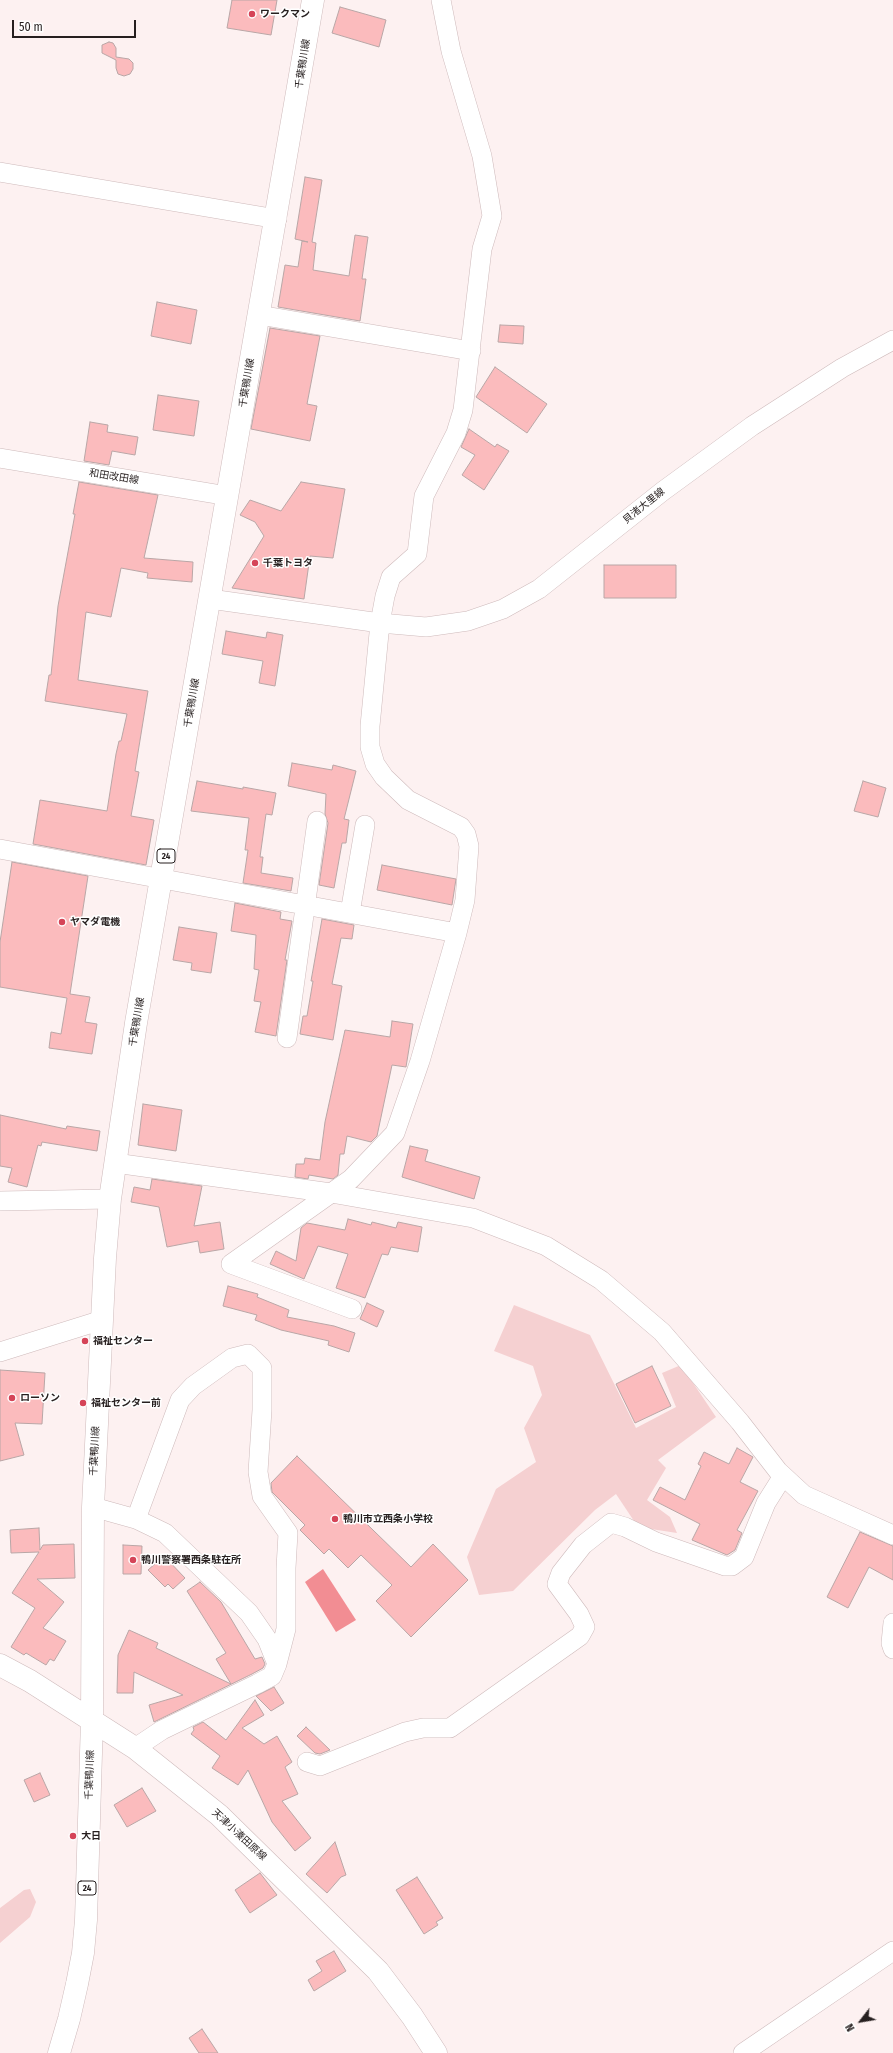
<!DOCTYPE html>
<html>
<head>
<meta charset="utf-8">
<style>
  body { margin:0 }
  #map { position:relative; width:893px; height:2053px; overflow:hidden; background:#fdf1f1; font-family:"Fira Sans Condensed",sans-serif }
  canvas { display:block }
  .north { position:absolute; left:841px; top:2001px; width:40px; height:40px; -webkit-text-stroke:3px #fff; paint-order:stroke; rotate:239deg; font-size:11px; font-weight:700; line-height:16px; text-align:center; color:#261f1f }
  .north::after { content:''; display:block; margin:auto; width:14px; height:18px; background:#261f1f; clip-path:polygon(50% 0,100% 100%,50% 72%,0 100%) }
  .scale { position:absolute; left:12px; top:20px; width:124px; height:18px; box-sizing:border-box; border:2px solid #261f1f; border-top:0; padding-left:5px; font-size:12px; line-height:14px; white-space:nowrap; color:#261f1f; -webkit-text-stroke:3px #fff; paint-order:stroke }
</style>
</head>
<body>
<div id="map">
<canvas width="893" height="2053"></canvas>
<div class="north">N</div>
<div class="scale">50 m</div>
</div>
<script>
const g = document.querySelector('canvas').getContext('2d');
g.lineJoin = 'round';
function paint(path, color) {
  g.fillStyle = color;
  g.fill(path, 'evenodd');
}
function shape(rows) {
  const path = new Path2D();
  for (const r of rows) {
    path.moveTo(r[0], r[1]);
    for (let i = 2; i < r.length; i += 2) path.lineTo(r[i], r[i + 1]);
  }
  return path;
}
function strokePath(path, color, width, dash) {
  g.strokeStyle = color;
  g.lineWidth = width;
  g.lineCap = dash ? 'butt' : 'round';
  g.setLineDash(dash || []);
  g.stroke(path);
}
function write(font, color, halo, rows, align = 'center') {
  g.font = font + ' "Fira Sans Condensed","Noto Sans JP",sans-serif';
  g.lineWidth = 3;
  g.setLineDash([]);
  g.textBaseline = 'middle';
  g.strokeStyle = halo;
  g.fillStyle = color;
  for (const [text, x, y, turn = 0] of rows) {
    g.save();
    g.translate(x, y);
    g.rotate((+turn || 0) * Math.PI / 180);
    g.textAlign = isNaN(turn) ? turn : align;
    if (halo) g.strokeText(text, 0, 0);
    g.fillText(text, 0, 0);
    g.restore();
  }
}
const green = shape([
  [514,1305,590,1335,636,1428,676,1407,662,1373,681,1365,716,1417,658,1460,666,1468,647,1500,670,1517,677,1533,638,1527,616,1494,595,1510,513,1591,479,1595,467,1557,496,1489,536,1462,524,1428,542,1395,533,1366,494,1351],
  [30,1889,36,1902,30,1917,0,1943,0,1908,24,1890]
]);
const water = shape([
  [323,1569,356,1620,336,1632,305,1582]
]);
const building = shape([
  [232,0,277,0,271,35,227,28,232,0],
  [340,7,386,20,379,47,332,33,340,7],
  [109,42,113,43,116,48,116,57,129,59,133,63,133,69,130,74,124,76,118,74,116,68,116,60,102,53,102,45,109,42],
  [305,177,322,180,312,242,316,243,313,270,349,276,355,235,368,237,362,279,366,279,360,321,278,307,285,265,298,267,302,241,308,242,295,239,305,177],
  [157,302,197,310,191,344,151,336,157,302],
  [500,325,524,326,523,344,498,342,500,325],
  [270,328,320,336,307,404,317,406,310,441,251,429,270,328],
  [495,367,547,404,527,433,476,397,495,367],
  [158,395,199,401,194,436,153,430,158,395],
  [90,422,108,425,107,432,138,437,135,455,112,451,109,465,84,461,90,422],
  [469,429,495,447,497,444,509,451,484,490,462,475,475,455,461,447,469,429],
  [79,482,158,495,144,558,193,562,192,582,147,578,148,573,121,568,111,617,86,612,78,680,148,691,135,771,139,772,131,816,154,820,146,865,33,844,40,800,107,811,116,754,119,741,121,741,127,714,45,701,49,675,51,675,58,606,75,514,73,514,79,482],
  [301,482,345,489,333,558,310,556,304,599,232,588,264,536,255,522,240,515,250,500,281,511,301,482],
  [604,565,676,565,676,598,604,598,604,565],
  [226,631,266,638,267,632,283,635,275,686,259,683,263,661,222,654,226,631],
  [292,763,332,770,333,765,356,771,344,819,349,820,346,843,342,843,334,888,319,885,328,823,325,814,326,794,288,786,292,763],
  [197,781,243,789,243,787,276,793,272,815,266,814,260,857,263,857,261,873,293,878,291,891,243,883,248,850,245,850,249,818,191,811,197,781],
  [863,781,886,788,878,817,854,811,863,781],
  [12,862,88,876,70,994,90,997,85,1022,97,1024,92,1054,49,1048,51,1032,61,1034,67,998,0,987,0,942,12,862],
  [382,865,456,879,452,905,377,890,382,865],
  [235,903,281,912,280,919,292,921,285,960,287,960,276,1036,255,1032,261,1002,254,1001,259,970,254,969,256,935,231,931,235,903],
  [322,919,354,925,352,939,341,938,332,984,342,986,333,1040,300,1034,303,1016,307,1016,313,981,311,981,322,919],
  [179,927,217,933,211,973,191,970,192,963,173,960,179,927],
  [392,1021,413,1024,406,1067,392,1065,377,1136,371,1142,347,1136,344,1154,340,1154,338,1175,333,1179,309,1175,308,1179,295,1177,296,1164,304,1164,305,1158,320,1160,325,1122,345,1030,390,1037,392,1021],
  [143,1104,182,1110,176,1151,138,1145,143,1104],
  [0,1115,66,1129,67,1126,100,1131,97,1151,42,1142,41,1146,38,1145,27,1187,8,1182,12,1168,0,1166,0,1115],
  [410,1146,428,1150,425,1161,480,1177,474,1199,402,1177,410,1146],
  [152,1179,202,1186,194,1226,220,1222,224,1249,200,1253,198,1241,167,1247,159,1207,131,1202,134,1187,150,1190,152,1179],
  [348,1219,371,1225,372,1222,396,1228,398,1222,422,1227,418,1252,391,1247,388,1255,382,1254,365,1298,336,1288,348,1254,318,1246,304,1279,270,1264,276,1251,296,1261,301,1228,307,1223,345,1230,348,1219],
  [228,1286,258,1294,257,1297,289,1310,287,1317,334,1326,355,1333,349,1352,328,1345,329,1341,281,1330,255,1320,257,1315,223,1306,228,1286],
  [367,1303,384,1311,377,1327,360,1319,367,1303],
  [652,1366,671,1406,635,1423,616,1384,652,1366],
  [0,1370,45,1373,42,1424,15,1423,24,1455,0,1461,0,1370],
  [737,1448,753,1457,740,1482,758,1491,737,1530,742,1533,735,1550,727,1555,692,1540,700,1524,653,1500,660,1487,685,1500,701,1466,698,1464,704,1452,729,1464,737,1448],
  [297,1456,411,1567,433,1544,468,1580,411,1637,376,1601,392,1585,361,1555,348,1568,329,1549,324,1554,300,1530,305,1525,272,1492,271,1483,297,1456],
  [39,1528,40,1550,43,1545,74,1544,75,1578,37,1579,64,1602,43,1628,66,1641,54,1661,50,1659,46,1665,26,1653,24,1655,11,1647,35,1608,12,1593,39,1552,11,1553,10,1530,39,1528],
  [860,1532,893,1546,893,1580,869,1567,848,1608,827,1597,860,1532],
  [123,1545,142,1546,141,1574,123,1574,123,1545],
  [164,1556,185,1578,173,1589,168,1584,165,1587,148,1570,164,1556],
  [200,1582,221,1602,255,1659,262,1657,265,1664,263,1668,252,1674,154,1722,149,1705,183,1695,134,1672,133,1693,117,1693,118,1655,129,1630,158,1643,156,1648,231,1684,216,1659,226,1653,187,1591,200,1582],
  [274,1687,284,1703,271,1711,256,1696,274,1687],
  [255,1700,264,1715,242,1728,264,1744,277,1736,292,1762,285,1767,298,1794,282,1801,311,1838,295,1851,272,1822,248,1770,238,1785,212,1768,220,1756,191,1734,194,1730,193,1727,203,1722,226,1740,255,1700],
  [306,1727,330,1750,320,1754,315,1753,297,1736,306,1727],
  [40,1773,50,1795,34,1802,24,1780,40,1773],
  [142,1788,156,1811,127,1827,114,1805,142,1788],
  [335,1842,346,1875,341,1877,327,1893,306,1874,335,1842],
  [260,1873,277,1895,250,1913,235,1890,260,1873],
  [417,1877,443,1918,436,1922,438,1925,424,1934,396,1890,417,1877],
  [334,1951,346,1971,314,1991,308,1980,322,1971,316,1961,334,1951],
  [202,2029,218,2053,199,2053,189,2038,202,2029]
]);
const minor = shape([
  [0,172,277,219],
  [259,315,471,351],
  [0,458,228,496],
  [210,599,380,623,426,627,468,621,503,609,539,589,663,491,752,426,842,368,893,340],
  [0,849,457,933],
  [350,913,365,825],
  [287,1038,317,821],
  [115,1163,331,1193,473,1218,546,1246,601,1280,662,1332,740,1422,778,1471,804,1495,893,1535],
  [0,1201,110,1199],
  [231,1264,351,1179,395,1133,420,1061,457,933,465,900,469,846,466,834,461,827,408,800,384,777,375,764,370,747,370,726,380,623,385,596,391,577,417,554,424,496,456,433,463,410,482,249,492,216,482,156,451,51,441,0],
  [231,1264,352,1309],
  [0,1352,102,1320],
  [93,1507,136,1519,165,1533,249,1613,267,1639,277,1664],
  [893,1623,891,1643,893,1649],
  [135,1748,162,1730,257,1684,272,1676,277,1664,286,1629,286,1568,288,1533,262,1496,258,1472,262,1410,262,1368,248,1354,232,1358,193,1386,180,1400,136,1519],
  [307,1762,320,1766,405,1732,423,1728,450,1728,580,1636,585,1627,579,1614,557,1584,561,1573,583,1545,611,1523,625,1527,656,1542,725,1566,732,1566,744,1557,766,1503,783,1476],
  [743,2053,893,1951]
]);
const major = shape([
  [0,1665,30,1681,135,1748,219,1815,378,1971,412,2016,436,2053],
  [59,2053,69,2019,77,1984,83,1953,86,1920,92,1720,93,1507,105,1258,110,1199,136,1023,313,0]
]);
const markers = [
  [252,14,4,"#d54458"],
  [255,563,4,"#d54458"],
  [62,922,4,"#d54458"],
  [85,1341,4,"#d54458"],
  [12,1398,4,"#d54458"],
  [83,1403,4,"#d54458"],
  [335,1519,4,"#d54458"],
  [133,1560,4,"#d54458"],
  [73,1836,4,"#d54458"]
];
const shields = [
  [166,856,18],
  [87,1888,18]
];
const shieldNames = [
  ["24",166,856],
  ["24",87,1888]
];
const poiNames = [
  ["ワークマン",260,14],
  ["千葉トヨタ",263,563],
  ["ヤマダ電機",70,922],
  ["福祉センター",93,1341],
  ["ローソン",20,1398],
  ["福祉センター前",91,1403],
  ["鴨川市立西条小学校",343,1519],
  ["鴨川警察署西条駐在所",141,1560],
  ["大日",81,1836]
];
const streetNames = [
  ["千葉鴨川線",303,64,-81],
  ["千葉鴨川線",247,383,-80],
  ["和田改田線",114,477,9],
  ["貝渚大里線",644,506,-39],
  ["千葉鴨川線",192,703,-80],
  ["千葉鴨川線",137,1022,-80],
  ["千葉鴨川線",95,1451,-87],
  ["千葉鴨川線",90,1775,-88],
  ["天津小湊田原線",239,1835,43]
];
paint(green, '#f5d0d1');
paint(water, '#f28d93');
paint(building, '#fbbbbd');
strokePath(building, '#b9a6a6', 1);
strokePath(minor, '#cebabb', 20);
strokePath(major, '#cebabb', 23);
strokePath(minor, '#fff', 19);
strokePath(major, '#fff', 22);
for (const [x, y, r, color] of markers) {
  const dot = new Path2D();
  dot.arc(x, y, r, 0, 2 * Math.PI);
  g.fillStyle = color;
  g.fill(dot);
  strokePath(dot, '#fff', 1.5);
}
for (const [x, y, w] of shields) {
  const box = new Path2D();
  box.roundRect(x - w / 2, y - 7, w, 14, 3);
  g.fillStyle = '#fff';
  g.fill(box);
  strokePath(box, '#261f1f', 1);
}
write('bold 9px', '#261f1f', null, shieldNames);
write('bold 10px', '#261f1f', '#fff', poiNames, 'left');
write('10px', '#261f1f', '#fff', streetNames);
</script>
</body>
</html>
